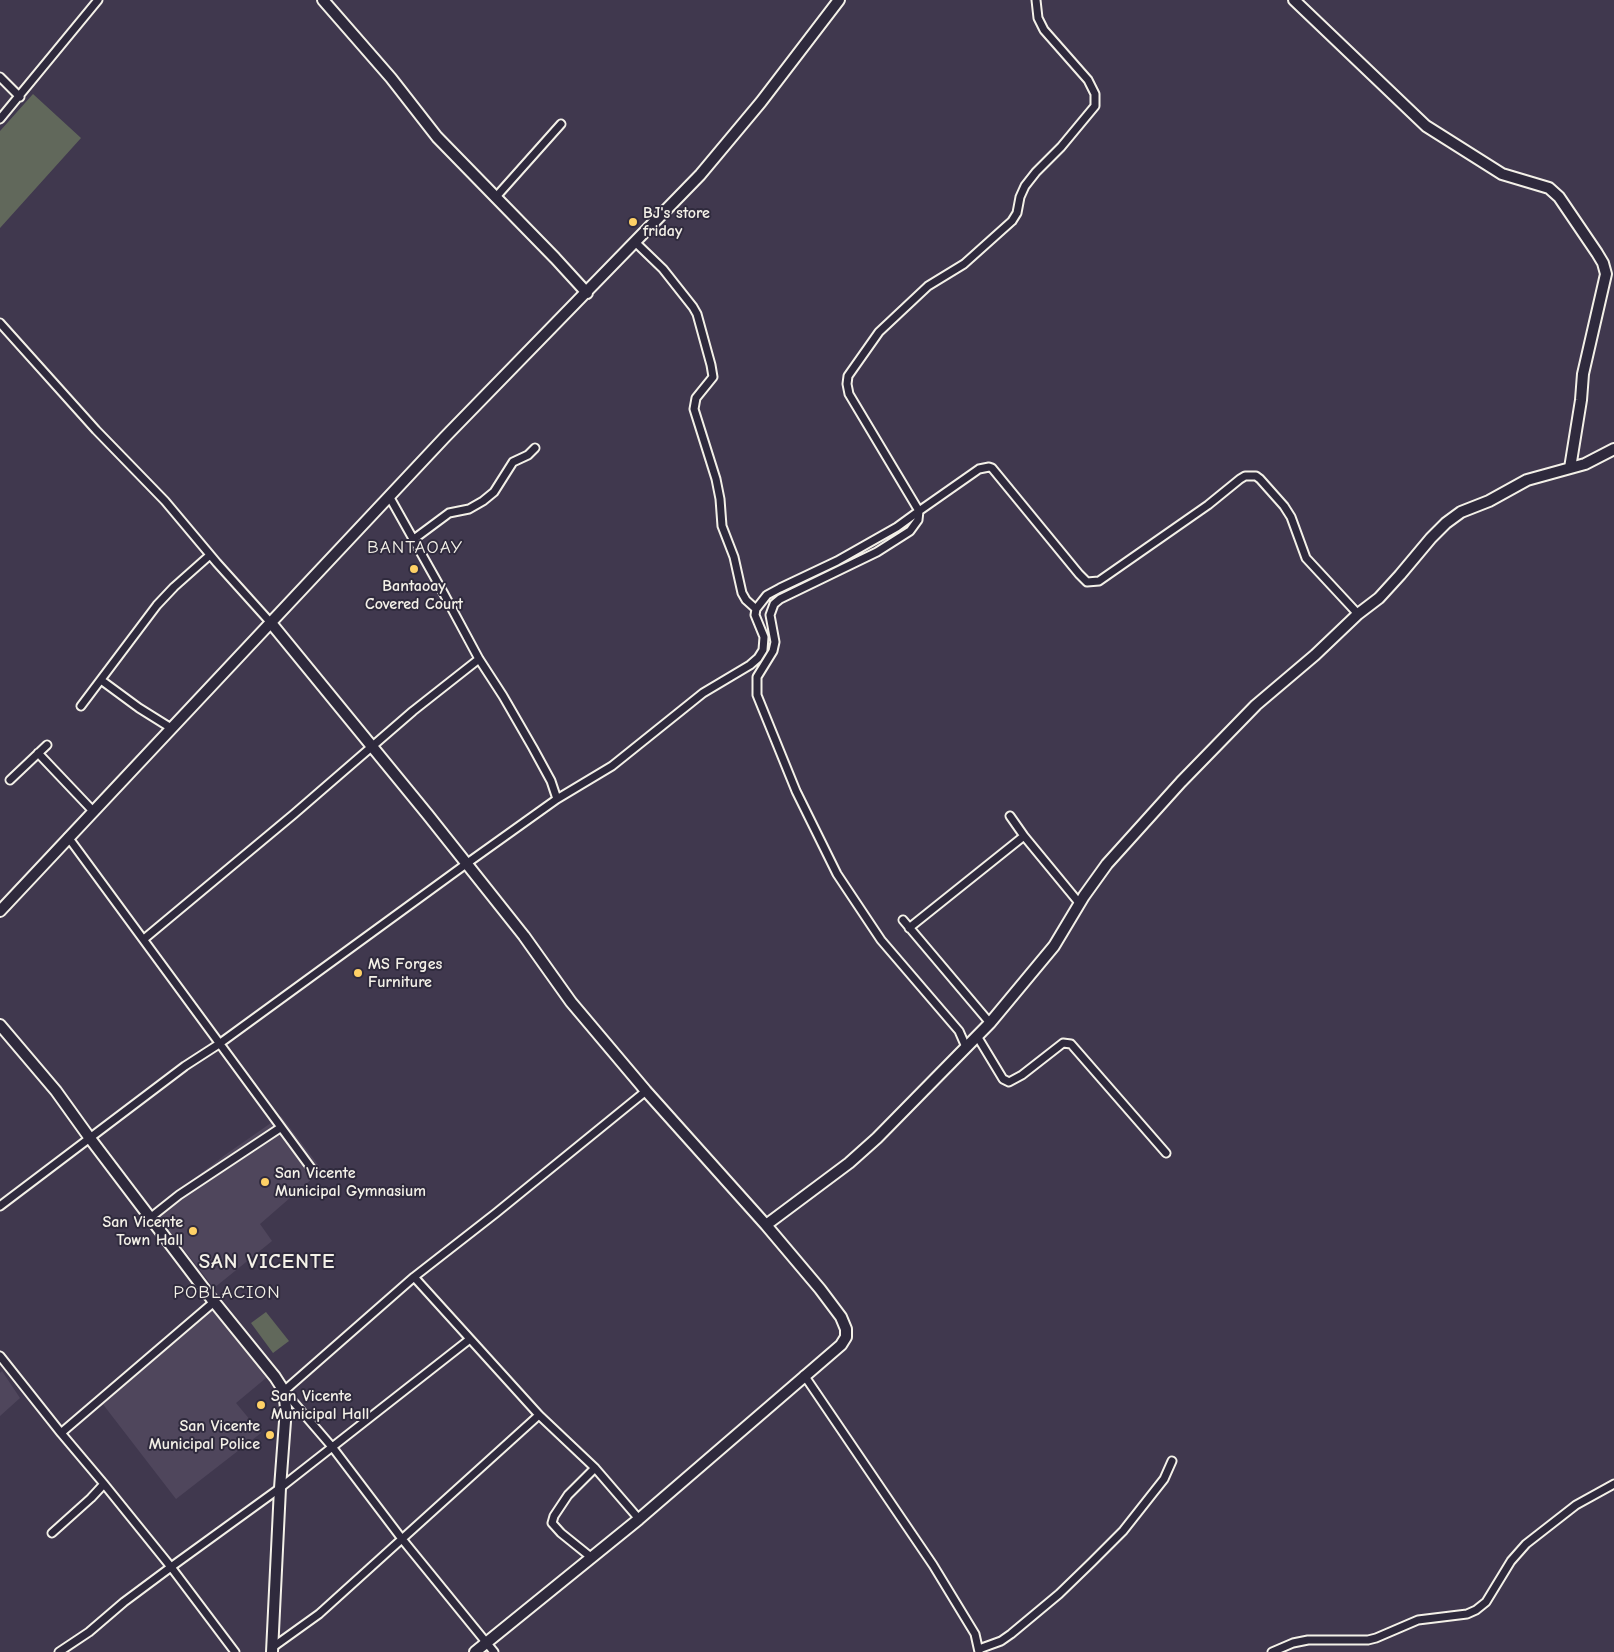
<!DOCTYPE html>
<html>
<head>
<meta charset="utf-8">
<style>
  body { margin:0 }
  canvas { display:block; background:#40384e }
</style>
</head>
<body>
<canvas width="1614" height="1652"></canvas>
<script>
const g = document.querySelector('canvas').getContext('2d');
g.lineJoin = 'round';
function paint(path, color) {
  g.fillStyle = color;
  g.fill(path, 'evenodd');
}
function shape(rows) {
  const path = new Path2D();
  for (const r of rows) {
    path.moveTo(r[0], r[1]);
    for (let i = 2; i < r.length; i += 2) path.lineTo(r[i], r[i + 1]);
  }
  return path;
}
function strokePath(path, color, width, dash) {
  g.strokeStyle = color;
  g.lineWidth = width;
  g.lineCap = dash ? 'butt' : 'round';
  g.setLineDash(dash || []);
  g.stroke(path);
}
function write(font, color, halo, rows, align = 'center') {
  g.font = font + ' "Comic Neue",sans-serif';
  g.lineWidth = 4;
  g.setLineDash([]);
  g.textBaseline = 'middle';
  g.strokeStyle = halo;
  g.fillStyle = color;
  for (const [text, x, y, turn = 0] of rows) {
    g.save();
    g.translate(x, y);
    g.rotate((+turn || 0) * Math.PI / 180);
    g.textAlign = isNaN(turn) ? turn : align;
    if (halo) g.strokeText(text, 0, 0);
    g.fillText(text, 0, 0);
    g.restore();
  }
}
const built = shape([
  [281,1116,322,1170,260,1224,272,1241,214,1288,153,1210,225,1155],
  [214,1309,266,1378,236,1403,261,1433,176,1499,102,1403],
  [2,1371,20,1398,0,1416,0,1373]
]);
const green = shape([
  [33,94,81,138,0,228,0,131],
  [266,1312,289,1341,273,1353,251,1323]
]);
const street = shape([
  [1036,0,1038,18,1044,30,1088,80,1095,94,1095,106,1061,147,1036,172,1025,186,1020,197,1017,213,1012,221,964,264,928,286,879,332,848,376,847,384,849,394,919,511,979,469,989,467,992,468,1079,574,1087,582,1099,581,1208,505,1240,479,1245,476,1256,476,1260,479,1284,506,1291,517,1306,558,1358,614],
  [0,77,20,97],
  [0,119,98,0],
  [495,198,561,124],
  [635,242,663,269,693,307,697,314,711,365,713,377,696,398,694,409,716,479,720,499,722,526,734,557,742,593,746,600,756,609],
  [0,323,96,430,165,501,217,563,271,623],
  [389,496,444,594,479,659,503,696,533,748,551,781,557,799],
  [919,511,918,520,910,531,877,552,780,599,774,604,770,615,775,642,773,651,757,677,757,695,796,791,837,874,881,940,959,1031,966,1047],
  [414,539,449,513,469,509,483,501,494,492,513,462,528,455,535,448],
  [101,680,139,708,171,728],
  [81,706,157,605,174,587,210,555],
  [38,753,93,811],
  [10,780,47,745],
  [1010,816,1024,836,1080,904],
  [68,837,311,1168],
  [903,920,990,1023],
  [909,928,1024,836],
  [144,939,294,814,413,711,479,659],
  [977,1036,1003,1079,1009,1082,1022,1075,1063,1043,1071,1044,1166,1153],
  [0,1206,185,1066,219,1044,466,864,557,799,612,766,703,693,750,665,758,658,763,650,764,637,755,615,756,609,767,595,780,588,837,561,897,527,919,511],
  [150,1218,179,1195,280,1128],
  [414,1277,539,1415,595,1468,639,1519],
  [0,1356,61,1433,104,1484,171,1567,235,1652],
  [804,1375,933,1565,975,1634,979,1652],
  [61,1433,214,1302],
  [52,1533,91,1498,104,1484],
  [592,1558,561,1533,552,1523,554,1516,568,1495,595,1468],
  [273,1647,319,1614,539,1415],
  [979,1649,1001,1641,1011,1634,1059,1594,1092,1562,1123,1531,1164,1479,1172,1461],
  [59,1652,89,1632,124,1602,171,1567,280,1488,470,1339],
  [494,1652,402,1539,333,1448,284,1391,414,1277,496,1213,646,1091],
  [1272,1652,1293,1643,1308,1640,1368,1640,1376,1638,1418,1620,1467,1614,1476,1610,1486,1602,1511,1561,1526,1544,1576,1505,1614,1484]
]);
const secondary = shape([
  [323,0,391,78,437,137,555,258,587,293],
  [1294,0,1426,126,1502,174,1549,188,1559,197,1597,253,1603,263,1606,274,1583,374,1581,400,1570,468],
  [271,623,428,815,524,936,571,1002,646,1091,766,1225,820,1289,841,1317,846,1329,846,1337,841,1345,639,1519,475,1652],
  [0,911,445,437,700,175,761,102,839,0],
  [0,1025,56,1091,89,1137,211,1298,275,1377,284,1391,286,1408,280,1488,272,1652],
  [766,1225,849,1163,877,1138,990,1023,1054,946,1084,896,1107,864,1181,782,1256,705,1315,655,1358,614,1379,598,1400,575,1431,538,1446,523,1461,512,1489,501,1527,480,1585,464,1614,449]
]);
const markers = [
  [633,222,5,"#ffd166"],
  [414,569,5,"#ffd166"],
  [358,973,5,"#ffd166"],
  [265,1182,5,"#ffd166"],
  [193,1231,5,"#ffd166"],
  [261,1405,5,"#ffd166"],
  [270,1435,5,"#ffd166"]
];
const poiNames = [
  ["BJ's store",643,213],
  ["friday",643,231],
  ["Bantaoay",414,586,"center"],
  ["Covered Court",414,604,"center"],
  ["MS Forges",368,964],
  ["Furniture",368,982],
  ["San Vicente",275,1173],
  ["Municipal Gymnasium",275,1191],
  ["San Vicente",183,1222,"right"],
  ["Town Hall",183,1240,"right"],
  ["San Vicente",271,1396],
  ["Municipal Hall",271,1414],
  ["San Vicente",260,1426,"right"],
  ["Municipal Police",260,1444,"right"]
];
const quarterNames = [
  ["BANTAOAY",415,548],
  ["POBLACION",227,1293]
];
const districtNames = [
  ["SAN VICENTE",267,1262]
];
paint(built, '#4f465c');
paint(green, '#61685b');
strokePath(street, '#f4f1e8', 11);
strokePath(secondary, '#f4f1e8', 14);
strokePath(street, '#2f2a3d', 7);
strokePath(secondary, '#2f2a3d', 10);
for (const [x, y, r, color] of markers) {
  const dot = new Path2D();
  dot.arc(x, y, r, 0, 2 * Math.PI);
  g.fillStyle = color;
  g.fill(dot);
  strokePath(dot, '#2f2a3d', 2);
}
write('bold 16px', '#f4f1e8', '#2f2a3d', poiNames, 'left');
g.letterSpacing = '1px';
write('19px', '#f4f1e8', '#2f2a3d', quarterNames);
g.letterSpacing = '0px';
g.letterSpacing = '1px';
write('bold 21px', '#f4f1e8', '#2f2a3d', districtNames);
g.letterSpacing = '0px';
</script>
</body>
</html>
